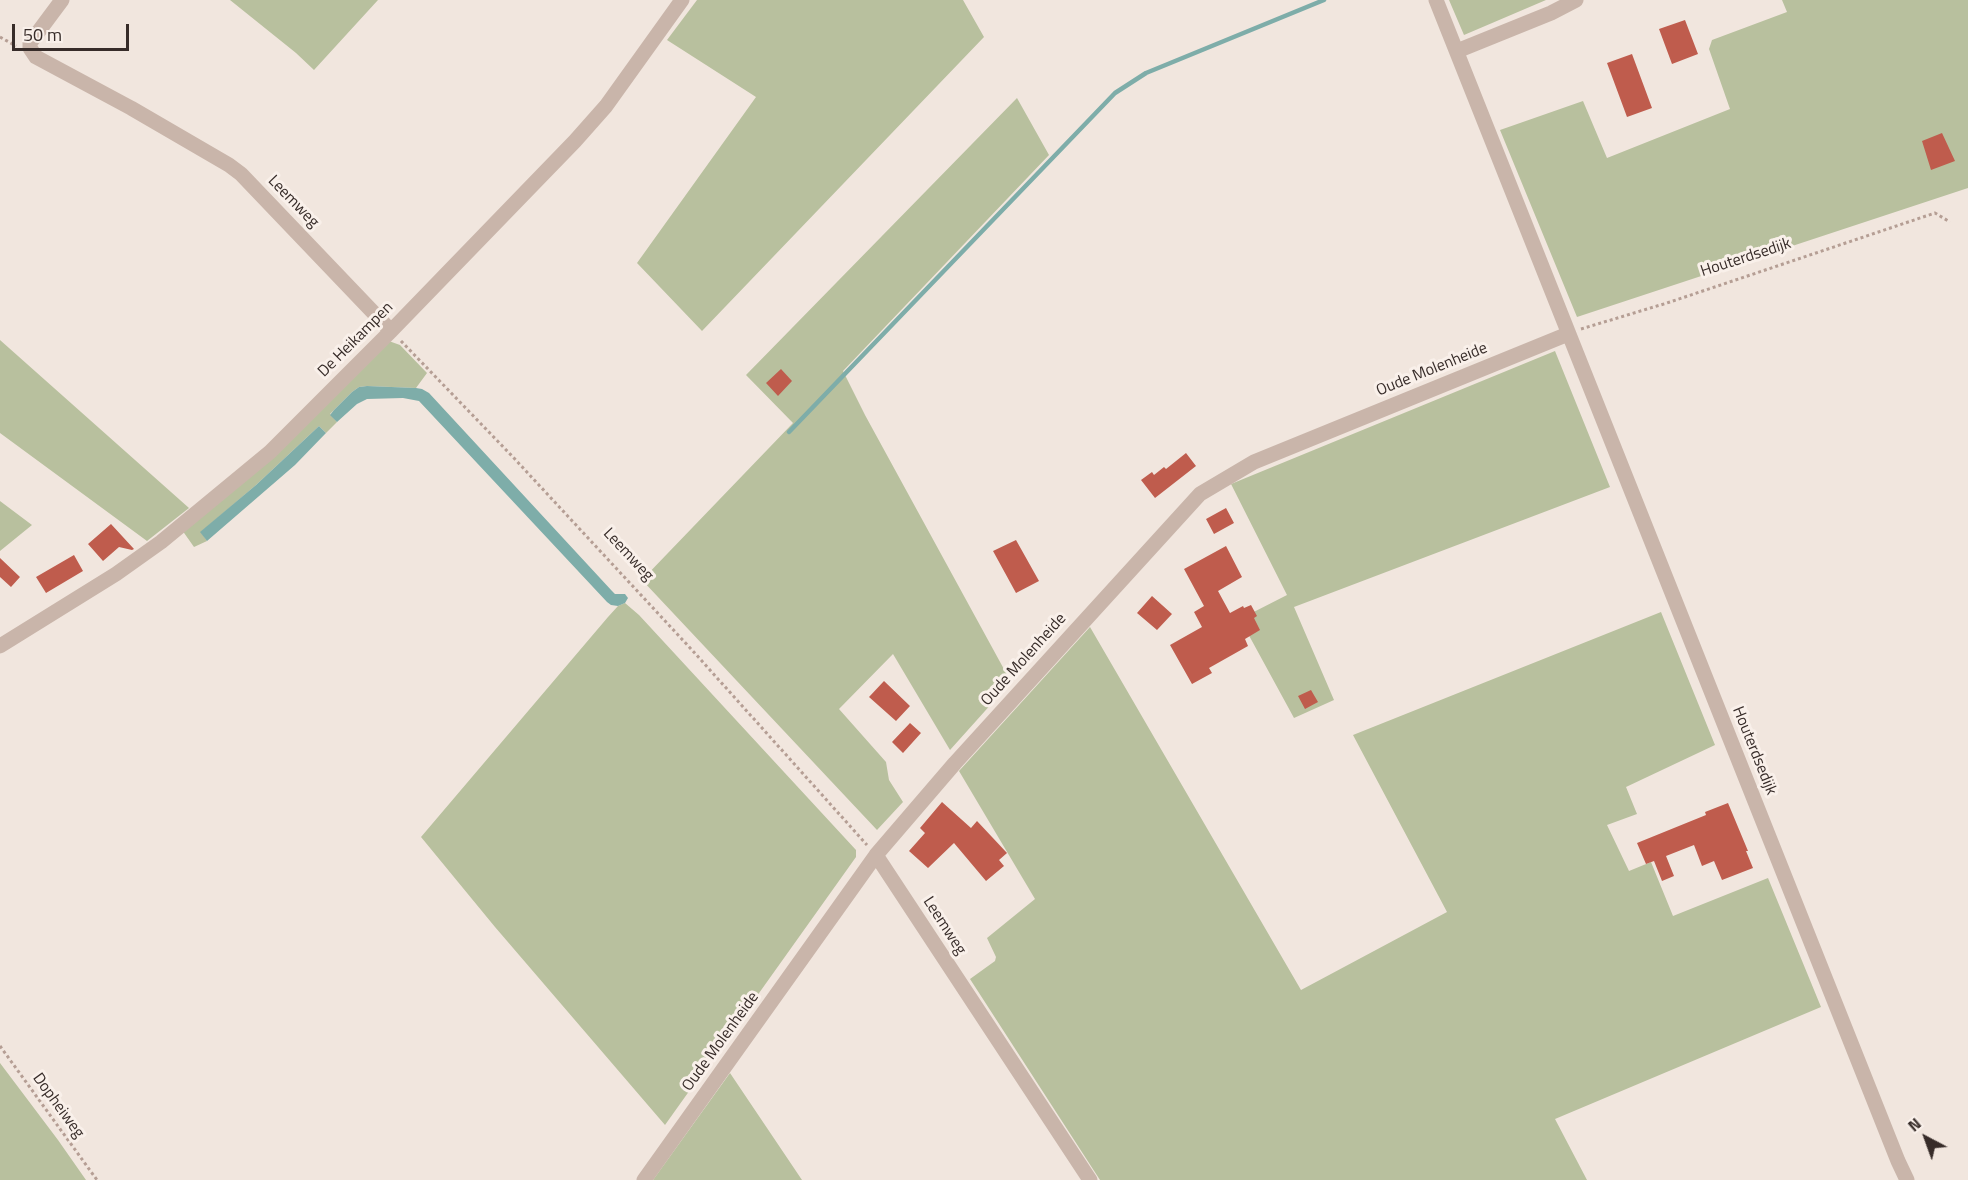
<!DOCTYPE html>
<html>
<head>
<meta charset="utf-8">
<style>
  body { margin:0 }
  #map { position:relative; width:1968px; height:1180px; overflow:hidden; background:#f1e6de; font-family:"Titillium Web",sans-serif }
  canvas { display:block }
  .north { position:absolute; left:1896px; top:1108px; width:60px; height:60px; -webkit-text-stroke:4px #f9f0ea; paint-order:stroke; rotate:319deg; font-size:16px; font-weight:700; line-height:24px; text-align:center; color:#372c29 }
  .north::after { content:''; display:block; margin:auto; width:21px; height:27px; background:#372c29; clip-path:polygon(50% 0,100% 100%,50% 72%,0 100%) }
  .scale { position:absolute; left:12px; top:24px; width:117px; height:27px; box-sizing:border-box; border:3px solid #372c29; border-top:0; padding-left:8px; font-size:18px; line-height:21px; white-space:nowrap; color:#372c29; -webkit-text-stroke:4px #f9f0ea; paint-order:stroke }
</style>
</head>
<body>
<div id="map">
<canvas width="1968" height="1180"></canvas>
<div class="north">N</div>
<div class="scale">50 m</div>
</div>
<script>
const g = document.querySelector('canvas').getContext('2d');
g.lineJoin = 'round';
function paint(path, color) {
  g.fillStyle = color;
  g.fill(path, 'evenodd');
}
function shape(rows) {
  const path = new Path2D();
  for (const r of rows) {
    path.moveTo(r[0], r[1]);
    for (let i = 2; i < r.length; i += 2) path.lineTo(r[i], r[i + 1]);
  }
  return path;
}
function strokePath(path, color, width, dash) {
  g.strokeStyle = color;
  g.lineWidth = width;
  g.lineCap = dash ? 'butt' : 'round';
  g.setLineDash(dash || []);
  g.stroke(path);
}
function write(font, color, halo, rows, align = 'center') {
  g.font = font + ' "Titillium Web",sans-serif';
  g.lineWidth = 6;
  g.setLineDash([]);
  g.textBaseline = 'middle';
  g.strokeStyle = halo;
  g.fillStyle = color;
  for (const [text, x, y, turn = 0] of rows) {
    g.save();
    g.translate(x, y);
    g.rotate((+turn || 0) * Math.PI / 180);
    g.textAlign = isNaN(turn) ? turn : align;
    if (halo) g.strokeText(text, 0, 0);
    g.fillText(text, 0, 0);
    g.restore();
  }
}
const green = shape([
  [230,0,378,0,314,70,296,53],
  [697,0,963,0,984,37,702,331,637,263,756,97,667,40],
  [1449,0,1546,0,1464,35],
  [1782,0,1968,0,1968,188,1577,317,1500,130,1583,101,1607,158,1730,109,1709,49,1712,40,1787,12],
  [1017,98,1049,155,843,371,865,415,1011,682,950,750,893,654,839,709,886,762,889,780,903,802,877,830,642,580,793,423,746,375],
  [0,340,189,508,147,541,0,433],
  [386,340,400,345,427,373,416,388,367,386,359,387,352,392,330,414,337,422,326,433,319,426,256,485,201,532,207,541,194,547,182,530],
  [1555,351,1610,487,1294,607,1334,700,1294,718,1240,619,1287,595,1231,484],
  [0,501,32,525,0,551],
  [625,603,639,615,856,850,856,857,665,1125,495,927,421,837,608,617,618,606],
  [1661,612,1715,745,1626,787,1637,814,1607,825,1629,871,1651,862,1673,916,1768,878,1821,1007,1555,1119,1587,1180,1100,1180,970,979,995,961,996,957,987,938,1035,899,959,771,1090,627,1301,990,1447,912,1353,735],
  [0,1063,58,1140,86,1180,0,1180],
  [730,1073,802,1180,653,1180]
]);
const water = shape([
  [367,386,416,388,422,389,429,393,612,591,615,594,625,594,628,598,625,603,618,606,611,605,607,602,419,401,403,398,367,399,357,404,337,422,330,415,334,410,352,392,359,387],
  [319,426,326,433,295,465,207,541,200,532,256,485]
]);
const stream = shape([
  [789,432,1115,93,1146,73,1324,0]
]);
const building = shape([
  [1685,20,1698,54,1672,64,1659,29],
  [1632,54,1652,108,1627,117,1607,63],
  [1942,133,1955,161,1931,170,1922,141],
  [781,369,792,381,778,396,766,383],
  [1186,453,1196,466,1155,498,1141,480,1152,472,1154,475,1164,467,1166,469],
  [1226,508,1234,523,1214,534,1206,519],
  [111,524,134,549,132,550,119,547,103,561,88,544],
  [1016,540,1039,581,1016,593,993,551],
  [1226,546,1242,577,1218,591,1230,613,1243,606,1244,608,1251,605,1257,616,1254,618,1260,630,1245,639,1248,646,1209,668,1212,673,1192,684,1170,645,1202,627,1194,612,1204,606,1184,569],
  [74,555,83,571,46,593,36,577],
  [0,558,20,577,11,587,0,577],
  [1152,596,1172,614,1157,630,1137,613],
  [884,681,910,706,896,721,869,697],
  [1311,690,1318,702,1305,709,1298,696],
  [910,723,921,733,903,753,892,742],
  [942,802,971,828,977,821,1007,853,999,860,1004,866,986,881,954,843,928,868,909,851,925,833,920,828],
  [1728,803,1748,851,1746,851,1753,868,1722,880,1714,861,1702,866,1694,845,1666,856,1674,876,1662,881,1654,861,1646,864,1637,843,1706,815,1705,812]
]);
const path = shape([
  [0,37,16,46],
  [1581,329,1667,303,1935,213,1950,222],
  [401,341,512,456,692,650,867,845],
  [0,1046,97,1180]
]);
const minor = shape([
  [62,0,30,43,30,48,36,57,131,108,229,165,241,174,391,331],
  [1436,0,1898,1161,1907,1180],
  [1457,51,1551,13,1576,0],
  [0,646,116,574,161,542,270,452,391,331,575,141,606,106,682,0],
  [876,855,1090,1180],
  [644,1180,876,855,955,763,1200,494,1254,462,1568,334]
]);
const streetNames = [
  ["Leemweg",293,202,46],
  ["Houterdsedijk",1746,258,-18],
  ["De Heikampen",356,340,-45],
  ["Oude Molenheide",1432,370,-22],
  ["Leemweg",628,555,47],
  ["Oude Molenheide",1024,660,-48],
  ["Houterdsedijk",1754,751,68],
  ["Leemweg",944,926,57],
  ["Oude Molenheide",721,1042,-54],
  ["Dopheiweg",58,1106,54]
];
paint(green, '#b8c09e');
paint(water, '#7eada9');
strokePath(stream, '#7eada9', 4.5);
paint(building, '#bf5c4d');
strokePath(path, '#b59e94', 3, [3, 3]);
strokePath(minor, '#c9b5aa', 15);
write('16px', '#372c29', '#f9f0ea', streetNames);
</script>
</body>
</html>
